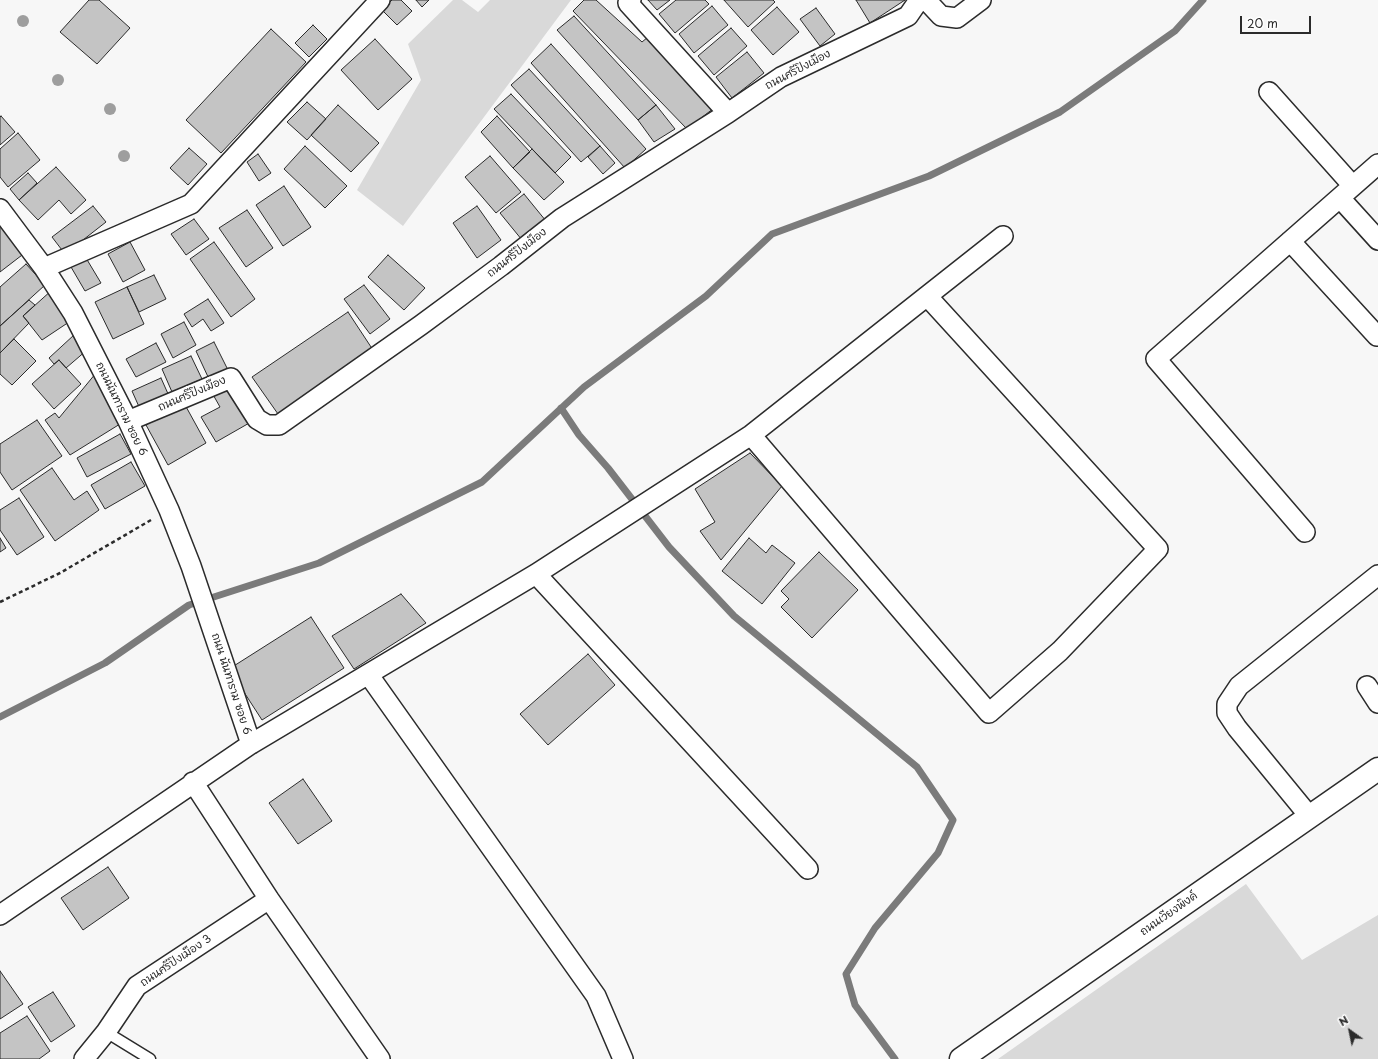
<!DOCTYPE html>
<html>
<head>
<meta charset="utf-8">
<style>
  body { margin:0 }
  #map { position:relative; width:1378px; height:1059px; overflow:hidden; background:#f7f7f7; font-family:"Playpen Sans",sans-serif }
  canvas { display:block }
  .north { position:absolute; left:1330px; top:1011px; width:40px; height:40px; -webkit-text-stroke:3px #fff; paint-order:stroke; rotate:327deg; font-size:11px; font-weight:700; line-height:16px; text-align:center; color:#2b2b2b }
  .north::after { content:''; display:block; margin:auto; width:14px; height:18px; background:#2b2b2b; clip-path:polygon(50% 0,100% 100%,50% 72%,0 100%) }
  .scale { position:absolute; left:1240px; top:16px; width:71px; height:18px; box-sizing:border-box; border:2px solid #2b2b2b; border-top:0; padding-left:5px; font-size:12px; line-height:14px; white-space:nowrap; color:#2b2b2b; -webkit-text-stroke:3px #fff; paint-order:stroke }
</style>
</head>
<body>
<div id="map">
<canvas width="1378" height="1059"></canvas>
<div class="north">N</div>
<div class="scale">20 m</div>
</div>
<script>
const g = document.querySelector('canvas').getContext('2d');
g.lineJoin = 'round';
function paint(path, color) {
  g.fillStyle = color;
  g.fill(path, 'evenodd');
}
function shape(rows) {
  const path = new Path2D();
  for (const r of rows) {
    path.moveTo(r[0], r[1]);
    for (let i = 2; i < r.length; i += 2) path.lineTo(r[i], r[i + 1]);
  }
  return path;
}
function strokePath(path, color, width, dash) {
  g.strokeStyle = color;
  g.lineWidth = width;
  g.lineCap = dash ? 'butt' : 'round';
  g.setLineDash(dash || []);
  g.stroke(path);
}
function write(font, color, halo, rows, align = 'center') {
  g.font = font + ' "Playpen Sans","Playpen Sans Thai",sans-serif';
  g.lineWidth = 4;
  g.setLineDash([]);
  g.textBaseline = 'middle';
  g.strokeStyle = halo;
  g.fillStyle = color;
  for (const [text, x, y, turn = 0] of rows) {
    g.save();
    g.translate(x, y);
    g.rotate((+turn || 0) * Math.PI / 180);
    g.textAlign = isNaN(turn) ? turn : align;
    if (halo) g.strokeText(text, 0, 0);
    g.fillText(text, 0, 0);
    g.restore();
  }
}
const green = shape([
  [453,0,462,0,478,12,490,0,571,0,403,226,357,190,421,80,408,44],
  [1246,884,1302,960,1378,915,1378,1059,998,1059]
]);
const stream = shape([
  [561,408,579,435,608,468,669,547,734,616,917,767,953,820,938,853,875,928,846,974,855,1005,895,1059],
  [0,717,105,663,189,605,319,563,482,482,584,387,706,296,772,234,929,176,1060,112,1175,31,1203,0]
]);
const building = shape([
  [89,0,99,0,130,28,97,64,60,32,89,0],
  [392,0,401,0,412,11,397,25,382,10,392,0],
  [416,0,429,0,422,7,416,0],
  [584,0,596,0,642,42,648,37,714,108,687,129,573,11,584,0],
  [648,0,670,0,657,10,648,0],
  [676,0,705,0,709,4,675,33,659,14,676,0],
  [724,0,773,0,775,2,748,27,724,0],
  [856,0,905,0,870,23,856,0],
  [712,6,728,25,694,53,679,34,712,6],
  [777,7,799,32,773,55,751,30,777,7],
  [816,8,835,34,820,46,800,19,816,8],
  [574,16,656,105,638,120,557,30,574,16],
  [313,25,327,39,309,57,295,43,313,25],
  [731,28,747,46,714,75,698,56,731,28],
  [271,29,306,62,221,153,186,120,271,29],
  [375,39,412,79,378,110,341,70,375,39],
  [551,44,646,149,625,168,531,63,551,44],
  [747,52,764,73,732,98,716,77,747,52],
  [529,69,600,146,581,162,511,85,529,69],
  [511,94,571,157,555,173,494,109,511,94],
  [307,102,326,119,307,140,287,122,307,102],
  [338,105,379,143,351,172,311,135,338,105],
  [656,105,675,129,654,142,638,120,656,105],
  [1,116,15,132,0,145,0,117,1,116],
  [497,116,530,152,513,168,481,132,497,116],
  [18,133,40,160,8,187,0,177,0,149,18,133],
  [305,146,347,186,325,208,284,169,305,146],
  [600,146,615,163,603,174,588,157,600,146],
  [189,148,207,164,188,185,170,168,189,148],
  [532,149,564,182,544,200,513,168,532,149],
  [258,154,271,173,259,181,247,162,258,154],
  [490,156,521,192,496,213,465,177,490,156],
  [56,167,86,200,71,214,59,200,38,220,19,200,56,167],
  [28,173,37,183,19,200,10,189,28,173],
  [284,186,311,227,283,246,256,205,284,186],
  [524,194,546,221,522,240,500,213,524,194],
  [93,206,106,222,65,254,52,237,93,206],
  [477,206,501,240,477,258,453,223,477,206],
  [247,210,273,248,246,267,219,228,247,210],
  [194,219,209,239,186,255,171,234,194,219],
  [3,223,26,252,0,272,0,226,3,223],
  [130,242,145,270,123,282,108,254,130,242],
  [214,242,255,299,231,317,190,259,214,242],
  [388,255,425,288,404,310,368,277,388,255],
  [86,258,101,283,85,291,71,267,86,258],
  [26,264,45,285,0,326,0,287,26,264],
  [154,275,166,299,139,312,127,287,154,275],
  [364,285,390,319,370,334,344,299,364,285],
  [127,287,144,324,113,339,95,302,127,287],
  [52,290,72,320,42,340,23,316,52,290],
  [208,299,224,323,211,331,203,319,192,327,184,314,208,299],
  [29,300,35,305,23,316,29,323,0,353,0,326,29,300],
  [348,312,373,350,278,414,252,377,348,312],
  [184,322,196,345,173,358,161,334,184,322],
  [74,335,87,350,66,368,59,360,54,364,49,358,74,335],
  [14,339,36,361,12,385,0,374,0,353,14,339],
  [214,342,228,370,209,379,196,351,214,342],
  [156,343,166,362,136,377,126,359,156,343],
  [191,356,202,379,172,392,162,369,191,356],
  [59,360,81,384,54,409,32,384,59,360],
  [96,373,120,424,70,455,45,420,55,413,59,418,96,373],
  [161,378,169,396,140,409,132,391,161,378],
  [228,381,251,422,216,442,201,417,220,407,211,391,228,381],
  [184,403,206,443,168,465,146,425,184,403],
  [37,420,62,456,12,490,0,472,0,444,37,420],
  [120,434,131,454,87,477,77,458,120,434],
  [750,453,782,486,721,560,700,531,715,522,695,489,750,453],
  [131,462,145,486,105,509,91,485,131,462],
  [52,468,74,500,87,491,99,510,55,541,20,490,52,468],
  [19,498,44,537,17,555,0,530,0,510,19,498],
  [0,538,6,548,0,552,0,538],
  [749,538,766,553,772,545,795,563,762,604,722,571,749,538],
  [819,552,858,590,812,638,781,607,789,599,781,591,819,552],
  [401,594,426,623,354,669,332,636,401,594],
  [311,617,344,668,262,720,229,669,311,617],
  [588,654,615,685,548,745,520,714,588,654],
  [303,779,332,821,298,844,269,803,303,779],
  [108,867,129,898,83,930,61,898,108,867],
  [0,971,23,1004,0,1019,0,971],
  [53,992,75,1026,51,1042,28,1007,53,992],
  [27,1016,50,1051,39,1059,0,1059,0,1033,27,1016]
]);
const path = shape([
  [0,602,60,573,151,520]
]);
const lane = shape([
  [106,1032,150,1059]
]);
const street = shape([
  [631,0,628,3,728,113],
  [926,0,941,16,957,18,981,0],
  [1269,92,1353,186],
  [1340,198,1378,240],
  [0,209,44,268,73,313,128,421,169,510,191,566,251,744],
  [1290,241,1377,336],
  [44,268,191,204,380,0],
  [128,421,231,378,257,419,267,425,279,425,421,325,501,266,562,218,728,113,781,77,908,16,919,0],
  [751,435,989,713,1060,651,1158,549,927,296],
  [1305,532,1156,359,1378,164],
  [536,574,808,869],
  [368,674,596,996,623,1059],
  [1367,686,1378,703],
  [193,782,269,899,380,1059],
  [1310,817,1237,728,1227,713,1227,704,1239,686,1378,575],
  [0,915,251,744,536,574,751,435,1003,236],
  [84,1059,106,1032,137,986,269,899]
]);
const secondary = shape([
  [961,1059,1378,769]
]);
const trees = [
  [23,21],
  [58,80],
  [110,109],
  [124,156]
];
const streetNames = [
  ["ถนนศรีปิงเมือง",798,70,-28],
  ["ถนนศรีปิงเมือง",517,253,-38],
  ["ถนนศรีปิงเมือง",192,394,-23],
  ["ถนนนันทาราม ซอย 6",121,409,64],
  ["ถนน นันทาราม ซอย 6",231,684,72],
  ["ถนนเวียงพิงค์",1169,914,-35],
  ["ถนนศรีปิงเมือง 3",176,961,-34]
];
paint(green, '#d9d9d9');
strokePath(stream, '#7b7b7b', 7);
paint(building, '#c4c4c4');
strokePath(building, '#2b2b2b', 1);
strokePath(lane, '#2b2b2b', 13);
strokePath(street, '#2b2b2b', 22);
strokePath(secondary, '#2b2b2b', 25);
strokePath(path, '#2b2b2b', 2.5, [4, 3]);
strokePath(lane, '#fff', 10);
strokePath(street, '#fff', 19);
strokePath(secondary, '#fff', 22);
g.fillStyle = '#9e9e9e';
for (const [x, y] of trees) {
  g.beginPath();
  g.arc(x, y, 6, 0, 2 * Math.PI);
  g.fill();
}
write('11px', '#2b2b2b', '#fff', streetNames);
</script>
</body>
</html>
